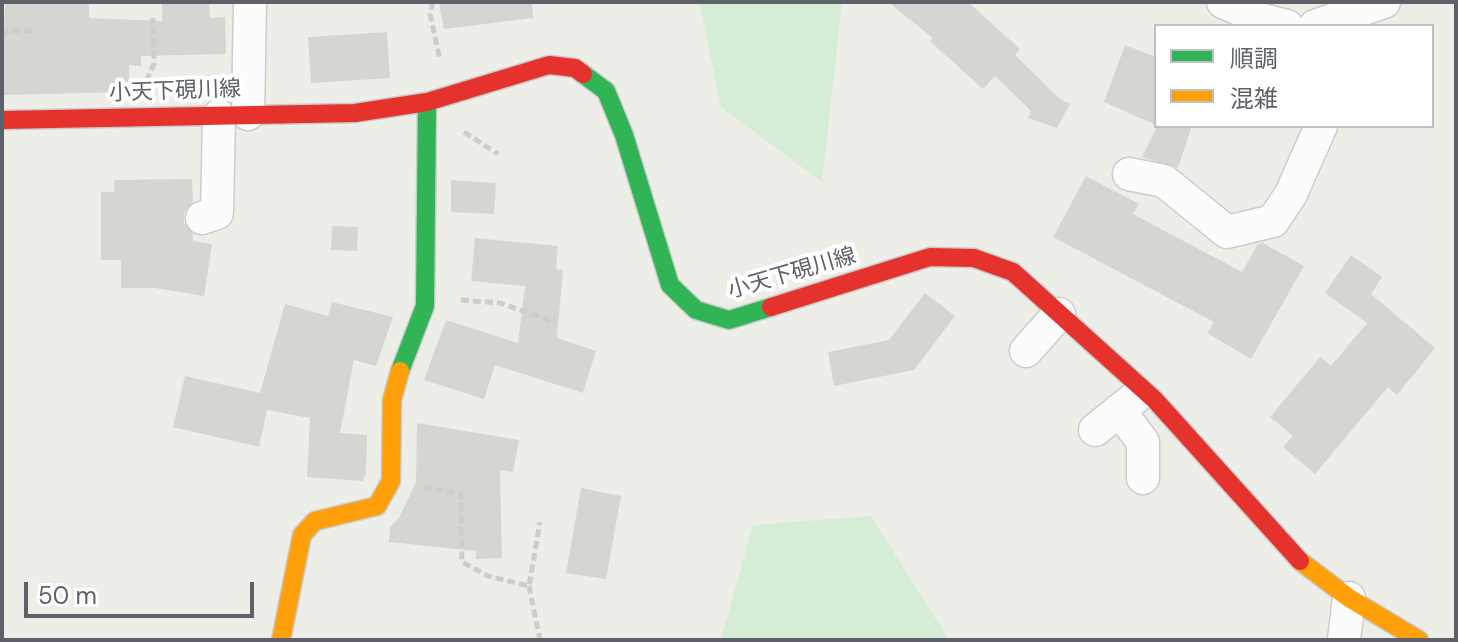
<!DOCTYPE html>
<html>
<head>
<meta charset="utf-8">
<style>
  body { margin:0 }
  #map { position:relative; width:1458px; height:642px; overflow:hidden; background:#eeeee9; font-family:"DM Sans","Noto Sans JP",sans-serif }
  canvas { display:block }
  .frame { position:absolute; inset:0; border:4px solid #5d6168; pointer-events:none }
  .legend { position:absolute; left:1154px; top:24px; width:280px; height:104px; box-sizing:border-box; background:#fff; border:2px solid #bec0c3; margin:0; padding:10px 14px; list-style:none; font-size:24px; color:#5d6168 }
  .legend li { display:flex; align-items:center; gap:16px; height:40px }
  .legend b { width:40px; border:2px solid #bec0c3 }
  .scale { position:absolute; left:24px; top:582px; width:230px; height:36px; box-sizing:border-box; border:4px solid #5d6168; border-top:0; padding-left:10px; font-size:24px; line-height:28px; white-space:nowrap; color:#5d6168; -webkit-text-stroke:6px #fff; paint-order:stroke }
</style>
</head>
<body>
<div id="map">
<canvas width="1458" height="642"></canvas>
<div class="frame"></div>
<ul class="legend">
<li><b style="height:10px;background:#30b455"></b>順調</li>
<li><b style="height:10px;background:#ff9f0a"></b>混雑</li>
</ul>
<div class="scale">50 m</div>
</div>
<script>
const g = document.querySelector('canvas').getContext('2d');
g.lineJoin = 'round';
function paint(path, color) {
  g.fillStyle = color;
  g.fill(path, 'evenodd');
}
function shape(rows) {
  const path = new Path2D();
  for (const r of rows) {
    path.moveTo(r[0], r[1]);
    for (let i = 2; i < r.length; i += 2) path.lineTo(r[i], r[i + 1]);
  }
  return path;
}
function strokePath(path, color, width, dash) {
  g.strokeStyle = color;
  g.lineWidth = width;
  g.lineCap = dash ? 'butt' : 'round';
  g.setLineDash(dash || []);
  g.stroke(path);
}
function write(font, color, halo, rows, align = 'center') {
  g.font = font + ' "DM Sans","Noto Sans JP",sans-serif';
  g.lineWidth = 8;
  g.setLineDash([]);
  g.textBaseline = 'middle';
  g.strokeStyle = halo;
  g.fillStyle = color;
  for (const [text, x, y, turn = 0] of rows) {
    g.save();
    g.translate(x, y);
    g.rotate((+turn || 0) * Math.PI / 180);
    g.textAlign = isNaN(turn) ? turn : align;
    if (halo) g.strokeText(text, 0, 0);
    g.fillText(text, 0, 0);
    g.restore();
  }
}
const green = shape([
  [699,2,842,2,822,182,721,107],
  [871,516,949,640,721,640,753,525]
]);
const building = shape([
  [5,2,89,2,89,18,162,21,162,2,209,2,210,18,225,17,226,54,141,56,141,66,129,65,129,92,2,95],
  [439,2,532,2,533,18,444,29],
  [888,2,968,2,1020,49,1015,55,1059,98,1070,104,1057,128,1028,118,1031,111,995,76,983,89,930,41,933,38],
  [387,32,390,78,311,83,308,37],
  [1125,45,1156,57,1156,125,1104,102],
  [1157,126,1192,126,1178,168,1142,157],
  [1086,176,1139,204,1133,214,1242,272,1258,244,1263,243,1304,266,1251,359,1207,333,1214,322,1053,237],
  [192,179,193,202,184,213,184,223,193,234,193,241,212,244,204,296,155,288,121,288,121,260,101,260,101,192,114,192,114,180],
  [451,180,496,183,494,214,451,212],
  [332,226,358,227,357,251,331,250],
  [475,238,558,246,556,269,563,270,557,338,596,351,583,393,495,365,484,399,424,380,446,320,518,343,525,286,471,281],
  [1351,255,1382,277,1371,294,1435,348,1397,395,1388,387,1315,474,1283,447,1293,436,1270,417,1320,357,1331,366,1367,323,1325,293],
  [925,293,955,316,914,370,834,386,828,352,889,340],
  [332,302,393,317,376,366,354,360,340,433,367,435,366,474,362,481,307,477,310,418,267,410,259,447,173,427,185,376,260,393,285,304,328,316],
  [417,423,519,440,513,472,500,470,502,558,476,559,476,551,389,542,390,527,399,518,416,482],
  [581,488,621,496,606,579,566,573]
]);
const path = shape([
  [433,2,430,14,440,60],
  [2,36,8,31,37,31],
  [146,81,154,64,153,18],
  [464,132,498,154],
  [461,300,500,303,555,322],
  [423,487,461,494,462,562,488,576,529,586,540,522],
  [529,586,540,640]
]);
const street = shape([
  [1223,2,1263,20,1287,26],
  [1315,26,1384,2],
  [248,114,250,2],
  [1129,174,1164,181,1227,232,1273,221,1291,194,1321,126],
  [202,218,217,213,219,116],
  [1026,351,1059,314],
  [1119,410,1143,442,1143,478],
  [1095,430,1136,397],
  [1344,640,1349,598]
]);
const fast = shape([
  [583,74,606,91,624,135,670,285,696,310,729,320,771,307],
  [400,371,425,306,427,102]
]);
const slow = shape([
  [1300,561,1349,598,1419,640],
  [281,640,302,535,315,521,377,506,391,481,392,400,400,371]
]);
const jam = shape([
  [2,120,355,113,427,102,549,65,575,68,583,74],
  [771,307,930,257,974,258,1013,272,1155,400,1300,561]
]);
const streetNames = [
  ["小天下硯川線",175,92,-2],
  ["小天下硯川線",792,274,-16]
];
paint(green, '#d5ecd6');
paint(building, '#d5d5d2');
strokePath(street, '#cbcccb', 35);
strokePath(fast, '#c9caca', 21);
strokePath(slow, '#c9caca', 21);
strokePath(jam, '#c9caca', 21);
strokePath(path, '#cacfcc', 5, [8, 4]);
strokePath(street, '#fcfcfc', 32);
strokePath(fast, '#30b455', 18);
strokePath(slow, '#ff9f0a', 18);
strokePath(jam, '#e5322d', 18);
write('22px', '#5d6168', '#fff', streetNames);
</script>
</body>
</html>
